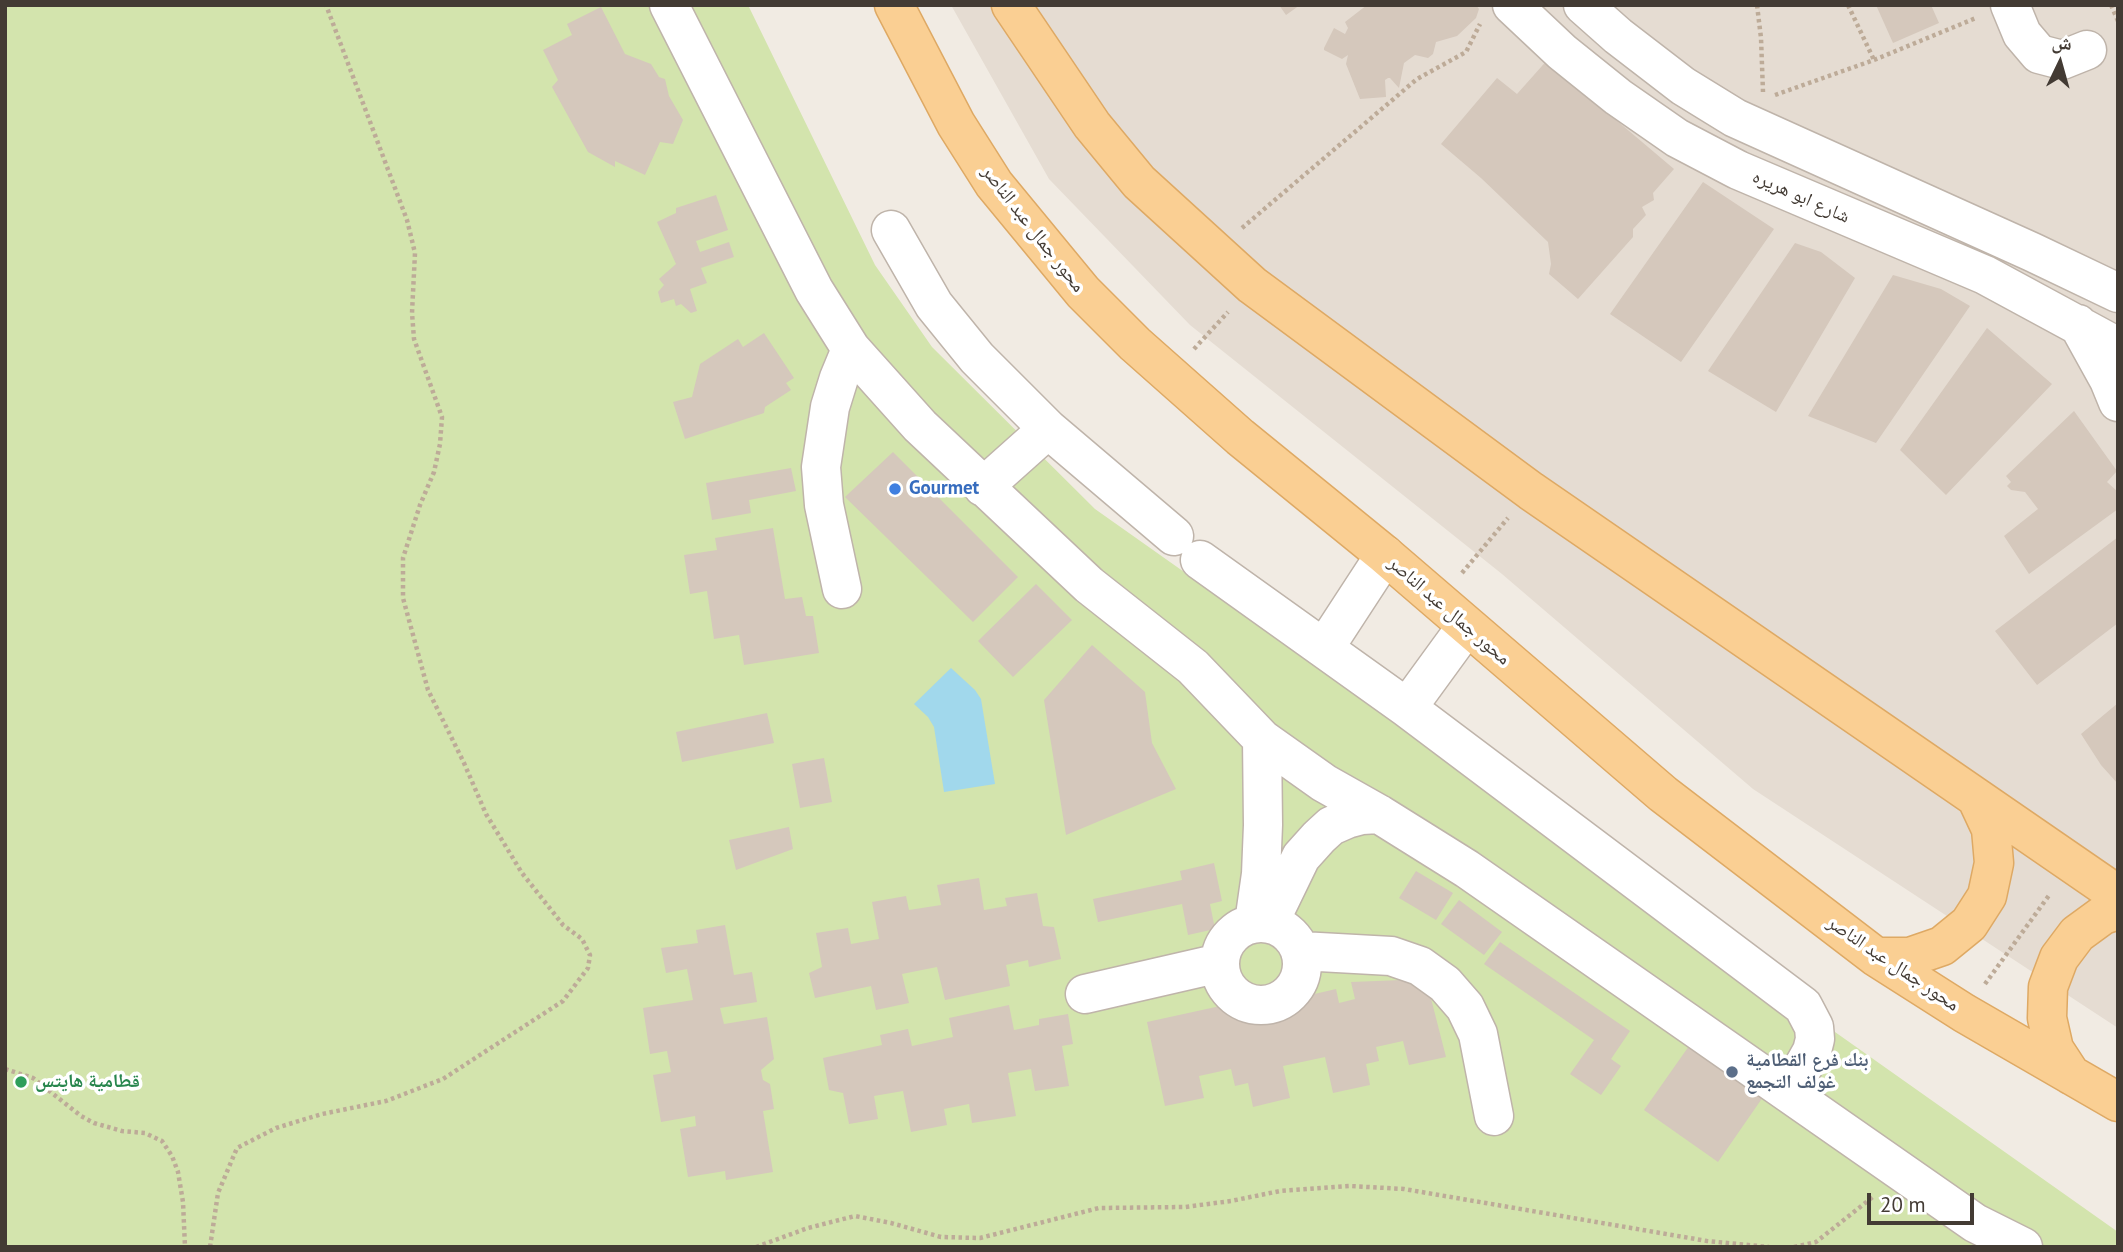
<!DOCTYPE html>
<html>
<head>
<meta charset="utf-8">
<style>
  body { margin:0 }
  #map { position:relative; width:2123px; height:1252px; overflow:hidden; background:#f1ebe3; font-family:"PT Sans","Noto Naskh Arabic",sans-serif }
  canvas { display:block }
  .frame { position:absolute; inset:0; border:7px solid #433b34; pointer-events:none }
  .north { position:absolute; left:2025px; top:28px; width:70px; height:70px; -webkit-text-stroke:5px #fff; paint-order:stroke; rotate:5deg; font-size:19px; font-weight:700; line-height:28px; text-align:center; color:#433b34 }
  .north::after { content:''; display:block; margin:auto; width:24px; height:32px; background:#433b34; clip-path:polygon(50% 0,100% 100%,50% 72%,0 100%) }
  .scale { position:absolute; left:1867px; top:1193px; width:107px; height:32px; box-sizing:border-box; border:4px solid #433b34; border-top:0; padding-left:9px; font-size:21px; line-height:24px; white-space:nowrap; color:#433b34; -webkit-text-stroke:5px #fff; paint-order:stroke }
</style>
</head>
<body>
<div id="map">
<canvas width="2123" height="1252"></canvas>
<div class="frame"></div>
<div class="north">ش</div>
<div class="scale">20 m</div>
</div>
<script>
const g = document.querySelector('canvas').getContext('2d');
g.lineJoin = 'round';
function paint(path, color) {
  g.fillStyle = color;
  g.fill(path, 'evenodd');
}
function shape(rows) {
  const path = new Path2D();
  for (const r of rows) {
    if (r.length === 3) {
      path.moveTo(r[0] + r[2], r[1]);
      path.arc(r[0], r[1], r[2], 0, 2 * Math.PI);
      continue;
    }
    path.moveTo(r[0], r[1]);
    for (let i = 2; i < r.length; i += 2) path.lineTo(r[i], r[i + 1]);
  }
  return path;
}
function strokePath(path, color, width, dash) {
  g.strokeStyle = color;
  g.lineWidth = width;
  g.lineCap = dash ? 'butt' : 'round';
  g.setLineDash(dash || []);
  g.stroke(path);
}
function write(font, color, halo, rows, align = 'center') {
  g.font = font + ' "PT Sans","Noto Naskh Arabic",sans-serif';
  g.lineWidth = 7;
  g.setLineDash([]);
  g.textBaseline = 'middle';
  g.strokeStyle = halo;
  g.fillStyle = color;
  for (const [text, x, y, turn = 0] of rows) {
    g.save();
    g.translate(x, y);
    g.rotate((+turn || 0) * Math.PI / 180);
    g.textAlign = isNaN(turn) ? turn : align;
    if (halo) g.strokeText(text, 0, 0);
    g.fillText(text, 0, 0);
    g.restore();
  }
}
const residential = shape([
  [951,5,2118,5,2118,1028,1753,789,1502,574,1190,325,1049,179]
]);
const green = shape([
  [5,5,748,5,875,265,932,347,1095,509,2118,1232,2118,1247,5,1247]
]);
const water = shape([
  [951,668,975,690,981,699,995,784,944,792,934,727,928,717,914,704]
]);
const building = shape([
  [1279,5,1300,5,1286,15],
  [1367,5,1476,5,1479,9,1476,18,1457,36,1436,42,1433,54,1428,58,1415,55,1404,63,1399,88,1390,78,1388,78,1385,80,1386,97,1360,99,1346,64,1348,55,1342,59,1324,50,1324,48,1334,28,1345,34,1348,28,1345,22],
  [1876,5,1931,5,1939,23,1893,43],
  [601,7,625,54,651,64,659,77,665,79,669,96,683,120,673,144,660,142,645,175,615,161,615,167,588,152,552,87,558,80,543,50,572,35,567,24],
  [1550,57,1590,98,1674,169,1653,193,1654,200,1642,207,1646,215,1633,229,1633,237,1578,299,1549,274,1551,264,1548,242,1481,178,1441,144,1497,78,1517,94],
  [1703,182,1774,229,1681,362,1610,314],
  [716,195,728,230,696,241,700,252,729,242,734,257,701,268,707,283,690,289,697,311,691,313,681,304,676,306,674,299,661,303,658,292,664,285,659,279,676,264,657,222,676,213,676,208],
  [1795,243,1821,252,1855,278,1776,412,1708,371],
  [1893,275,1941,289,1970,306,1876,443,1808,416],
  [1987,328,2052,384,1946,495,1900,450],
  [764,333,794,378,786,383,791,390,765,407,764,413,685,439,673,402,692,397,700,364,738,339,743,347],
  [2074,411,2117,471,2107,482,2118,492,2118,509,2029,574,2004,536,2038,509,2025,492,2011,490,2007,486,2011,482,2006,476],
  [893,452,1018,577,973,622,845,497],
  [791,468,796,491,749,500,751,513,712,520,706,483],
  [773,528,785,599,802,597,806,616,813,616,819,653,744,665,739,635,714,639,707,591,690,594,684,555,717,550,715,538],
  [2118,537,2118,623,2037,685,1995,631],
  [1036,584,1072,620,1013,677,978,641],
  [1092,645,1145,692,1152,743,1176,789,1066,835,1044,700],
  [2118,703,2118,784,2101,765,2081,734],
  [767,713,774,743,682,762,676,732],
  [824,758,832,802,800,808,792,764],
  [789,827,793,849,736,870,729,840],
  [1214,863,1222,901,1210,904,1215,929,1188,935,1182,904,1098,922,1093,899,1182,880,1180,871],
  [1416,871,1453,893,1436,920,1399,898],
  [979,878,984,910,1007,906,1005,898,1037,893,1043,926,1054,927,1061,959,1029,967,1028,960,1006,965,1010,986,945,1000,937,967,902,974,909,1003,876,1010,871,986,815,998,809,973,822,967,816,933,848,928,851,944,879,939,872,902,906,896,909,910,941,905,937,885],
  [1459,900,1502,932,1484,955,1441,924],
  [725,925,734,975,752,972,757,1002,720,1008,724,1024,767,1017,774,1059,761,1070,763,1080,770,1084,774,1109,763,1111,773,1172,726,1180,725,1171,688,1177,680,1129,696,1126,695,1116,661,1122,653,1075,671,1072,667,1051,650,1054,643,1008,693,1000,687,969,666,973,661,948,698,943,696,930],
  [1500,942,1630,1031,1611,1059,1621,1066,1601,1095,1570,1074,1594,1040,1484,964],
  [1426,979,1446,1057,1409,1065,1403,1041,1376,1047,1379,1061,1366,1064,1370,1085,1333,1093,1325,1057,1283,1066,1290,1098,1253,1107,1248,1083,1235,1086,1231,1069,1199,1076,1204,1098,1165,1106,1147,1022,1234,1003,1238,1020,1255,1017,1254,1008,1336,989,1339,1003,1355,999,1351,982],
  [1009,1005,1014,1030,1039,1025,1039,1019,1068,1014,1073,1044,1062,1046,1069,1086,1035,1091,1031,1069,1008,1073,1016,1116,972,1123,969,1104,944,1109,947,1125,911,1132,903,1091,874,1096,878,1119,849,1124,843,1093,829,1090,823,1058,882,1045,880,1035,908,1029,912,1046,953,1037,949,1018],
  [1689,1046,1763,1097,1718,1162,1644,1110]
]);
const path = shape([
  [1757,5,1761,38,1763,92],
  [1848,5,1874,60],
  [2111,5,2118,21],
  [1775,95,1874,60,1976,18],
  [1242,228,1417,79,1466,52,1480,24],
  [1194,349,1228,312],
  [1462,573,1508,518],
  [1985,984,2050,894],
  [5,1069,33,1078,81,1116,94,1123,122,1131,145,1133,162,1141,172,1156,178,1172,183,1202,185,1247],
  [210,1247,218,1193,237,1148,276,1128,322,1114,386,1101,443,1079,563,1001,588,968,590,955,582,939,563,925,522,873,486,814,464,763,428,690,403,598,403,558,420,505,434,472,440,444,442,417,414,339,412,313,415,253,407,220,326,5],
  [756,1247,808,1228,855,1216,891,1223,941,1237,980,1238,1099,1208,1185,1207,1231,1201,1280,1191,1350,1186,1404,1189,1707,1241,1769,1247],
  [1794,1247,1816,1242,1874,1196]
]);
const minor = shape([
  [669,5,814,290,851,349,920,426,1089,585,1193,667,1262,739,1324,783,1379,814,1467,869,1975,1223,2023,1247],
  [1512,5,1562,52,1618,97,1677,138,1738,170,1985,275,2118,347],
  [1583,5,1618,36,1683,86,1735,118,2032,252,2118,293],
  [2010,5,2022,34,2039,54,2062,60,2087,50],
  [891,230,934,305,977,358,1048,429,1174,536],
  [2078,324,2109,380,2118,402],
  [983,487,1048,429],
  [1200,560,1407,708,1803,1006,1814,1027,1815,1039,1812,1051,1789,1092],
  [842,589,824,505,821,467,830,407,839,378,851,349],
  [1325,647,1385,555],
  [1407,708,1466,627],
  [1254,923,1261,874,1263,825,1262,739],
  [1269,923,1301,857,1319,837,1331,826,1347,819,1362,815,1379,814],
  [1261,964,41],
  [1301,951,1391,956,1420,966,1445,984,1465,1007,1478,1034,1494,1116],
  [1085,994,1220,963]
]);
const major = shape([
  [894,5,956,124,994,184,1083,292,1135,344,1240,437,1385,555,1663,794,1876,957,1964,1013,2118,1102],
  [1011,5,1092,125,1139,182,1252,285,1531,491,2118,895],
  [1876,957,1910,957,1942,946,1969,924,1987,896,1994,863,1991,829,1977,799],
  [2071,1075,2054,1049,2047,1018,2048,987,2059,958,2077,934,2103,915,2118,910]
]);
const markers = [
  [895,489,7,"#3f7fe0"],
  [1732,1072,7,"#5c6f8a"],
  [21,1082,7,"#2e9e5b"]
];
const streetNames = [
  ["شارع ابو هريره",1801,197,24],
  ["محور جمال عبد الناصر",1033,229,52],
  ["محور جمال عبد الناصر",1449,611,41],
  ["محور جمال عبد الناصر",1893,964,34]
];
const shopNames = [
  ["Gourmet",909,489]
];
const serviceNames = [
  ["بنك فرع القطامية",1746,1061],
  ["غولف التجمع",1746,1083]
];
const leisureNames = [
  ["قطامية هايتس",35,1082]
];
paint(residential, '#e5dcd2');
paint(green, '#d3e4ad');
paint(water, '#a1d8ec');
paint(building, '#d5c8bc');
strokePath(minor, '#bfb4aa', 41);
strokePath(major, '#dea964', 41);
strokePath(path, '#bdab98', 4.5, [3.5, 3.5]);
strokePath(minor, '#fff', 38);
strokePath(major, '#facf93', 38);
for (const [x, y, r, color] of markers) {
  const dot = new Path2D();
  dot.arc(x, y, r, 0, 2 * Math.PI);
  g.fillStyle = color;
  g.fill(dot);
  strokePath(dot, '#fff', 2.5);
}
write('19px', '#433b34', '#fff', streetNames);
write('bold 19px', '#366cbe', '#fff', shopNames, 'left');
write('bold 19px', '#4e5e75', '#fff', serviceNames, 'left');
write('bold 19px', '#27864d', '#fff', leisureNames, 'left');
</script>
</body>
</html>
